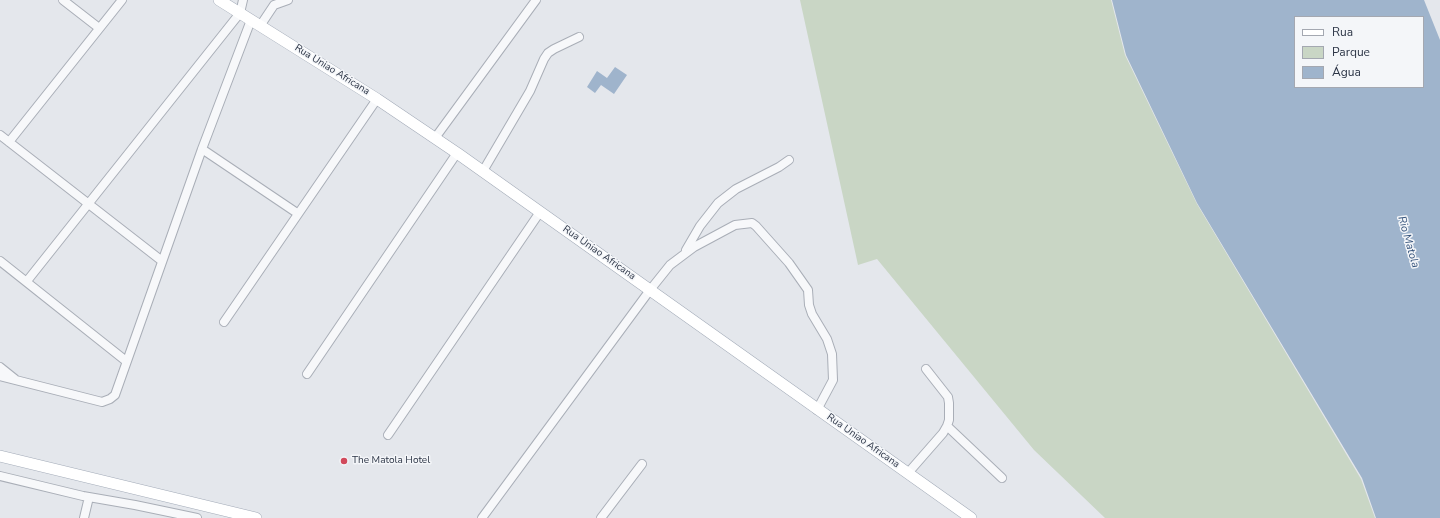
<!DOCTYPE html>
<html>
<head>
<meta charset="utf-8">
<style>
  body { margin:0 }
  #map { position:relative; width:1440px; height:518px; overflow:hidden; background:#e4e7ec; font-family:"Nunito Sans",sans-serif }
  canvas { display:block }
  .legend { position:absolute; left:1294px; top:16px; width:130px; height:72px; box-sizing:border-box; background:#f4f6f9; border:1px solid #a4a8b1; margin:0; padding:5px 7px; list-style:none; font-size:12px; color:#2b3445 }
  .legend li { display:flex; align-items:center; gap:8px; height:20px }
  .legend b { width:20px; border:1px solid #a4a8b1 }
</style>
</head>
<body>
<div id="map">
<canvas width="1440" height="518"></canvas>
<ul class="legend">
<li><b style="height:5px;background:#fff"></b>Rua</li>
<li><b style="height:11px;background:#c9d6c5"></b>Parque</li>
<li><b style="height:11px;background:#9fb4cc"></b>Água</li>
</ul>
</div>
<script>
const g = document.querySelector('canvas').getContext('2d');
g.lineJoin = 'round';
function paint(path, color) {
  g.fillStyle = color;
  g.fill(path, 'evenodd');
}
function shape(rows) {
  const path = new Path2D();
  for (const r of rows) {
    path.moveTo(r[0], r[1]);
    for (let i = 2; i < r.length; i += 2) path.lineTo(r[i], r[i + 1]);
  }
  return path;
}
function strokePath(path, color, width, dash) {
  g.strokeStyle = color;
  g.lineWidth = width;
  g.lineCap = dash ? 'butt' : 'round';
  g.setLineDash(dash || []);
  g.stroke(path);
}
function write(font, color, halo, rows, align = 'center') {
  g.font = font + ' "Nunito Sans",sans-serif';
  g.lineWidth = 3;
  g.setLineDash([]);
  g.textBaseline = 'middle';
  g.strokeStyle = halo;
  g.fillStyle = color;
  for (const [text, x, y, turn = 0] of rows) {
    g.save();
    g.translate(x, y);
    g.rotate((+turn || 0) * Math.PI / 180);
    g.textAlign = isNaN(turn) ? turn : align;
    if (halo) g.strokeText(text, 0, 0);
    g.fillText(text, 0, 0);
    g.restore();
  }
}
const green = shape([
  [800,0,1111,0,1125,55,1197,204,1361,479,1375,518,1105,518,1034,450,877,259,858,265]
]);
const water = shape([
  [1112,0,1424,0,1440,40,1440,518,1376,518,1362,478,1197,203,1126,55],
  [1295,17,1423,17,1423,87,1295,87],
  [615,67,627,75,614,94,601,85,595,93,587,87,597,71,607,78]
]);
const minor = shape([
  [63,0,99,28],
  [260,26,274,5,288,0],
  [0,135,162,261],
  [435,138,536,0],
  [9,142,122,0],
  [202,149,297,213],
  [483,171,530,91,544,59,548,53,554,49,579,37],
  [686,250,700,226,718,203,736,189,779,167,789,160],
  [0,261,126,361],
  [27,281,240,13,243,0],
  [224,322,377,99],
  [0,367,15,379],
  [307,374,457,153],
  [0,376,102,402,110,399,115,395,202,149,251,20],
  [947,426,1002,478],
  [388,435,540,212],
  [908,473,943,433,947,426,949,420,949,403,948,397,926,369],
  [0,476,83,496,135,505,197,518],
  [84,518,89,497],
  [482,518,650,290,670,265,694,247,735,225,752,223,756,226,789,263,808,290,809,305,812,314,827,339,832,354,833,380,817,410],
  [601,518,642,464]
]);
const major = shape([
  [219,0,377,99,457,153,971,518],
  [0,456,256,518]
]);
const markers = [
  [344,461,4,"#d1495b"]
];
const streetNames = [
  ["Rua Uniao Africana",332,70,32],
  ["Rua Uniao Africana",599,253,35],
  ["Rua Uniao Africana",863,441,35]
];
const poiNames = [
  ["The Matola Hotel",352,461]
];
const waterNames = [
  ["Rio Matola",1408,242,74]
];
paint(green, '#c9d6c5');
paint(water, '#9fb4cc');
strokePath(minor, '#a9aeb7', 10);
strokePath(major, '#a3abb8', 12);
strokePath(minor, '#f7f8fa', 8);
strokePath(major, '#fff', 11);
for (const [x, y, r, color] of markers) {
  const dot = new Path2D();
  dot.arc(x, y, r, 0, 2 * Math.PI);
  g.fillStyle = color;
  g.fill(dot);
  strokePath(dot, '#f4f6f9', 1.5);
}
write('10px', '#2b3445', '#f4f6f9', streetNames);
write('10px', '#2b3445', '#f4f6f9', poiNames, 'left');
write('italic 11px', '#34527a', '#f4f6f9', waterNames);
</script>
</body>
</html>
